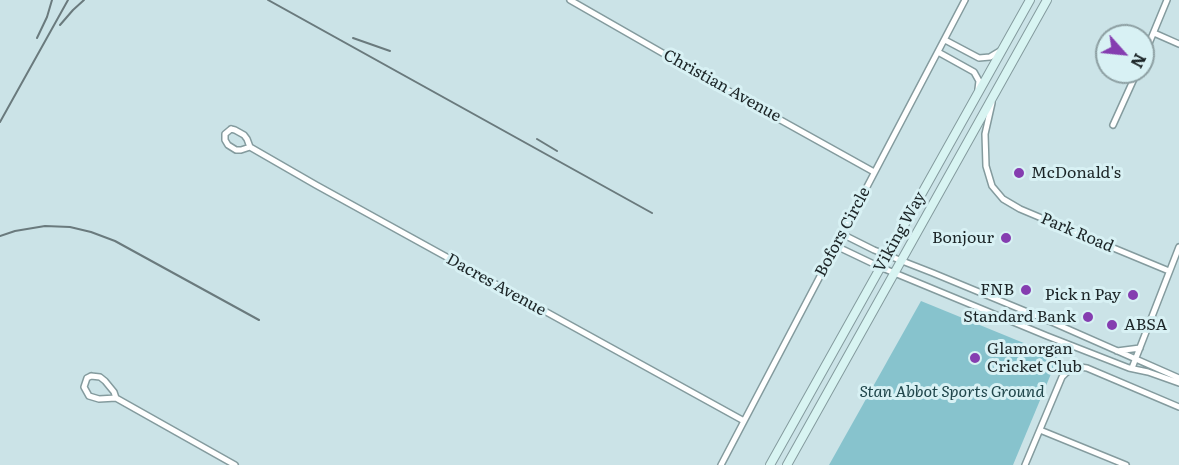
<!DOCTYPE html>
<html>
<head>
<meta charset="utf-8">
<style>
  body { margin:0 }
  #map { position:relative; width:1179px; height:465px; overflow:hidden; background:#cbe3e7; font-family:Literata,serif }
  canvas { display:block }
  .north { position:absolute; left:1095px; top:24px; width:60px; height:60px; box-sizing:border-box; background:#d8f1f4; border:2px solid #8d9fa2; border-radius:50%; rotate:117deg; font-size:16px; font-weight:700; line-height:24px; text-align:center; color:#1c2527 }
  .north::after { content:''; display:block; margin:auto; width:21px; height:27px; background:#853db0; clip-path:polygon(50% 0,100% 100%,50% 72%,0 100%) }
</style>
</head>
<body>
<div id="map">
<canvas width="1179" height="465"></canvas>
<div class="north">N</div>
</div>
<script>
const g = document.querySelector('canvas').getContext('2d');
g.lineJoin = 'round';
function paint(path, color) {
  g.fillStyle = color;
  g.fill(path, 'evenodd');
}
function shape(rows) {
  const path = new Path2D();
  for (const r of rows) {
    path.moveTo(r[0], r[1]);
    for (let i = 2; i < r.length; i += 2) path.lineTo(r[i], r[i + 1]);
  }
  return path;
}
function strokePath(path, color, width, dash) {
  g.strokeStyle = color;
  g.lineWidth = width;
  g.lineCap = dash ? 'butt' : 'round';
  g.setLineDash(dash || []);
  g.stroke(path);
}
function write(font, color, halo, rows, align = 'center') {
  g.font = font + ' Literata,serif';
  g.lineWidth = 6;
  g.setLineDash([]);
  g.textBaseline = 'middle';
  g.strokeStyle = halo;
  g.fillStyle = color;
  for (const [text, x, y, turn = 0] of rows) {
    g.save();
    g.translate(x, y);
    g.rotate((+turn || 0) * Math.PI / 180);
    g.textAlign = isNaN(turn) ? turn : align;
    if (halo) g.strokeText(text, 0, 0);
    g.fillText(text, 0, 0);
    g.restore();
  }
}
const green = shape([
  [921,301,1058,357,1013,465,829,465]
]);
const street = shape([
  [570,0,741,98,874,172],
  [1154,33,1179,44],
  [945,40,979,58,990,57,1000,51],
  [938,52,974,72,979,81,978,89],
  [1143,58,1167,0],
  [992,103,985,134,986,166,992,186,1003,199,1020,209,1070,230,1169,271],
  [1113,125,1137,72],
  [231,129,235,130,244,135,247,139,250,147,241,150,236,150,228,145,225,140,225,134,231,129],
  [250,147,316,185,744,421],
  [842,234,874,250,933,273,1054,323,1179,378],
  [836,246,880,267,1047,336,1129,368,1148,372,1179,383],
  [1117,351,1140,348],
  [1132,368,1179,247],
  [91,376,100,377,105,381,114,392,116,398,99,399,89,396,84,387,87,378,91,376],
  [116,398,235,465],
  [1040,430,1126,465],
  [721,465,965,0],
  [1025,465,1062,377,1066,373,1073,368,1080,367,1087,368,1179,407]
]);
const secondary = shape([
  [770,465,1030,0],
  [787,465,1047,0]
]);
const rail = shape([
  [268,0,652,213],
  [60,25,73,10,84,0],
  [37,38,47,17,52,0],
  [353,38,390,51],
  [0,122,68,0],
  [537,139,557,151],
  [0,236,15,231,45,226,70,227,91,232,115,241,259,320]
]);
const markers = [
  [1019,173,6,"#853db0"],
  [1006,238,6,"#853db0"],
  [1026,290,6,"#853db0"],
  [1133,295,6,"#853db0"],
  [1088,317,6,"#853db0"],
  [1112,325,6,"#853db0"],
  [975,358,6,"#853db0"]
];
const streetNames = [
  ["Christian Avenue",722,86,29],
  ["Bofors Circle",843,232,-62],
  ["Viking Way",900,232,-61],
  ["Park Road",1077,233,23],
  ["Dacres Avenue",496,285,29]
];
const poiNames = [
  ["McDonald's",1031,173,"left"],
  ["Bonjour",994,238],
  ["FNB",1014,290],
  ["Pick n Pay",1121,295],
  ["Standard Bank",1076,317],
  ["ABSA",1124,325,"left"],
  ["Glamorgan",987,349,"left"],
  ["Cricket Club",987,367,"left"]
];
const parkNames = [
  ["Stan Abbot Sports Ground",952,392]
];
paint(green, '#87c3cd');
strokePath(street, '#849b9e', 8);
strokePath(secondary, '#849b9e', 10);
strokePath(street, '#fff', 5);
strokePath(secondary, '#d8f4f2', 8);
strokePath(rail, '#6a7a7d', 2);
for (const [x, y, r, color] of markers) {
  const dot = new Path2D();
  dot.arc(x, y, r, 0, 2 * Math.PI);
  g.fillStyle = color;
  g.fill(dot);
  strokePath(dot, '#d8f1f4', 2);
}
write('16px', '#1c2527', '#d8f1f4', streetNames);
write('16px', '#1c2527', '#d8f1f4', poiNames, 'right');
write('italic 16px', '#21474c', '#d8f1f4', parkNames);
</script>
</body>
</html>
